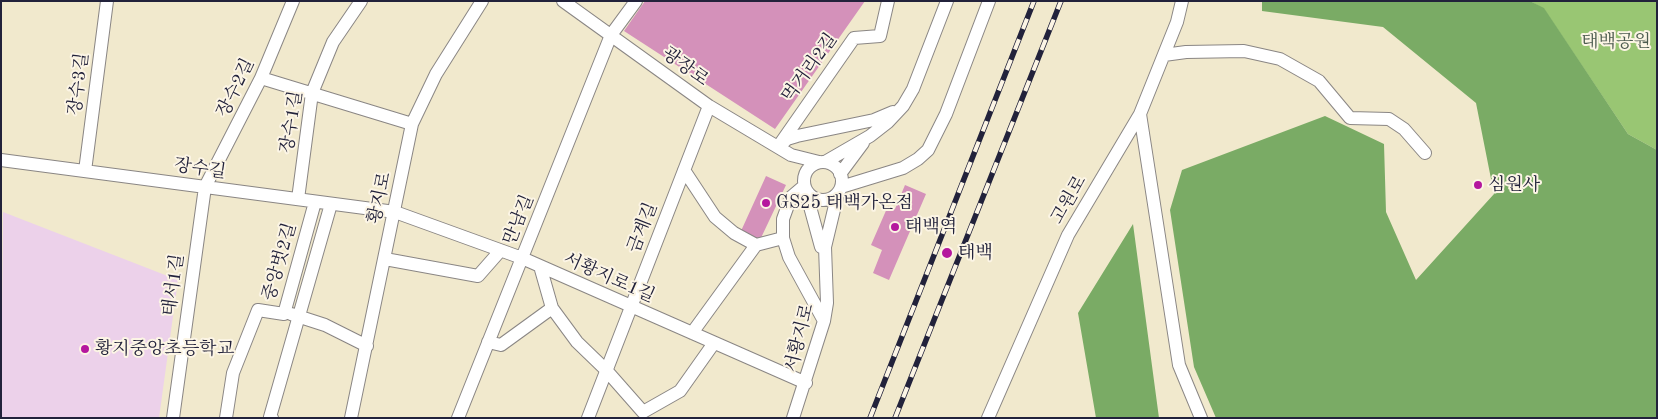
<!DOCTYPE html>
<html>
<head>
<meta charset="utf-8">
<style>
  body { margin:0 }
  #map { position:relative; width:1658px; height:419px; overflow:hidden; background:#f1e9cd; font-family:"Old Standard TT",serif }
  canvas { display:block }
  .frame { position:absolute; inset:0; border:2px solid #22223b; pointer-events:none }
</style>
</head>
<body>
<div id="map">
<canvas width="1658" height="419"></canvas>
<div class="frame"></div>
</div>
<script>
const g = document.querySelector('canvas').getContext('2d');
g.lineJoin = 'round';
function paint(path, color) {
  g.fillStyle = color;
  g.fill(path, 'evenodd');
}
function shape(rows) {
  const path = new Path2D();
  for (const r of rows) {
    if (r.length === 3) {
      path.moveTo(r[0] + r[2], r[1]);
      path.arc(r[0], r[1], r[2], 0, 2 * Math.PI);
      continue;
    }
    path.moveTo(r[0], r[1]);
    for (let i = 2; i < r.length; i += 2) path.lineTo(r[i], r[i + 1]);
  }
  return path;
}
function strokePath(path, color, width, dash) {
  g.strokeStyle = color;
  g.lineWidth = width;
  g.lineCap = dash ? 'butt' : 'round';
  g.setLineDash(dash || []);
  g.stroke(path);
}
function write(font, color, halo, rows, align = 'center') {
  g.font = font + ' "Old Standard TT","Noto Serif KR",serif';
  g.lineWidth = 4;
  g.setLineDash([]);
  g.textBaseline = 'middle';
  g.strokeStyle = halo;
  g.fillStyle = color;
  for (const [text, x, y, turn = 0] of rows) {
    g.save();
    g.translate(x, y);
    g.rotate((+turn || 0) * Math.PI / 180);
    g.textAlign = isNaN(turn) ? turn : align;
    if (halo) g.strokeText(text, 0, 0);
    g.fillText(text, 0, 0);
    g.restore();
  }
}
const built = shape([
  [3,212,178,280,159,418,1,418]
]);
const green = shape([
  [1530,1,1657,1,1657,150,1628,134,1544,9]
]);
const forest = shape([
  [1262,1,1530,1,1544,8,1628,134,1657,150,1657,418,1216,418,1194,367,1170,210,1182,170,1325,116,1384,144,1386,212,1416,280,1494,194,1476,103,1383,27,1262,11],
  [1133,224,1159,418,1096,418,1078,313]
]);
const building = shape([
  [645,1,865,1,775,129,624,31],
  [766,176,786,185,760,240,741,231],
  [905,185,926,194,889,280,873,273,882,250,871,245,888,206,895,209]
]);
const minor = shape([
  [563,1,709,106,791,155,819,162],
  [1164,55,1186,52,1244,51,1280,59,1319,81,1350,118,1389,119,1404,129,1425,153],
  [261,78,412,124],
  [1140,114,1179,365,1201,418],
  [782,144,787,139,797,136,874,120,893,112],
  [778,147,854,38,880,36,888,1],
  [1,160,395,212,522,258,806,383],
  [823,181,19],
  [825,162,870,136,888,122,903,106,913,89,947,1],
  [684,170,715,217,734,233,756,245,783,238],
  [85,171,107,1],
  [840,174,863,143],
  [804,186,791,197,783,219,783,238,789,257,824,321],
  [841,187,903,168,918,159,928,150,946,114,989,1],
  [806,192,821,247],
  [298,199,312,93,333,42,361,1],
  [385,259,478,276,500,251],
  [540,266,552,308,577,342,606,370,643,412,680,391,714,343],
  [291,314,325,325,367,346],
  [692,333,756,245],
  [488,342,501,345,552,308],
  [173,418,205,187,261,78,293,1],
  [226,418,233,373,258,310,284,314,315,202],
  [272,418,270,417,331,204],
  [351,418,412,124,436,74,482,1],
  [458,418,611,35,636,1],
  [588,418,709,106],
  [793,418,824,321,827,303,825,247,838,193],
  [988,418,1068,235,1140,114,1177,22,1182,1]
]);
const rail = shape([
  [870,418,1034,1],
  [895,418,1061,1]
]);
const markers = [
  [1478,185,5,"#b5179e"],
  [766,203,5,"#b5179e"],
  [895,227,5,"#b5179e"],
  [947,253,6,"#b5179e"],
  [85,349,5,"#b5179e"]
];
const parkNames = [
  ["태백공원",1616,42]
];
const streetNames = [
  ["광장로",685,67,36],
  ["먹거리2길",810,68,-54],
  ["장수3길",79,84,-83],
  ["장수2길",236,88,-64],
  ["장수1길",292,122,-81],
  ["장수길",200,169,8],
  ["황지로",380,198,-78],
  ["고원로",1069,200,-60],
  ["만남길",519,220,-68],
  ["금계길",643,228,-69],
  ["중앙벗2길",280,262,-74],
  ["서황지로1길",609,278,24],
  ["태서1길",174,285,-82],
  ["서황지로",800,338,-76]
];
const poiNames = [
  ["심원사",1488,185],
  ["GS25 태백가온점",776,203],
  ["태백역",905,227],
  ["태백",958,253],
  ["황지중앙초등학교",95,349]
];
paint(built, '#ecd1ea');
paint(green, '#99c673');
paint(forest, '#7aab65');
paint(building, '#d491ba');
strokePath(minor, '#8a8684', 14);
strokePath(minor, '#fff', 12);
strokePath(rail, '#22223b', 5.5);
strokePath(rail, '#fcf5e5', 4, [11]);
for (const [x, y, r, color] of markers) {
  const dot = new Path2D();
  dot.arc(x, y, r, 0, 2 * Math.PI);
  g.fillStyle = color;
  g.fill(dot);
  strokePath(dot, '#fcf5e5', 2);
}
write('18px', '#4c5b4f', '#fcf5e5', parkNames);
write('18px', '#22223b', '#fcf5e5', streetNames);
write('18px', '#22223b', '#fcf5e5', poiNames, 'left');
</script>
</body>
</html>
